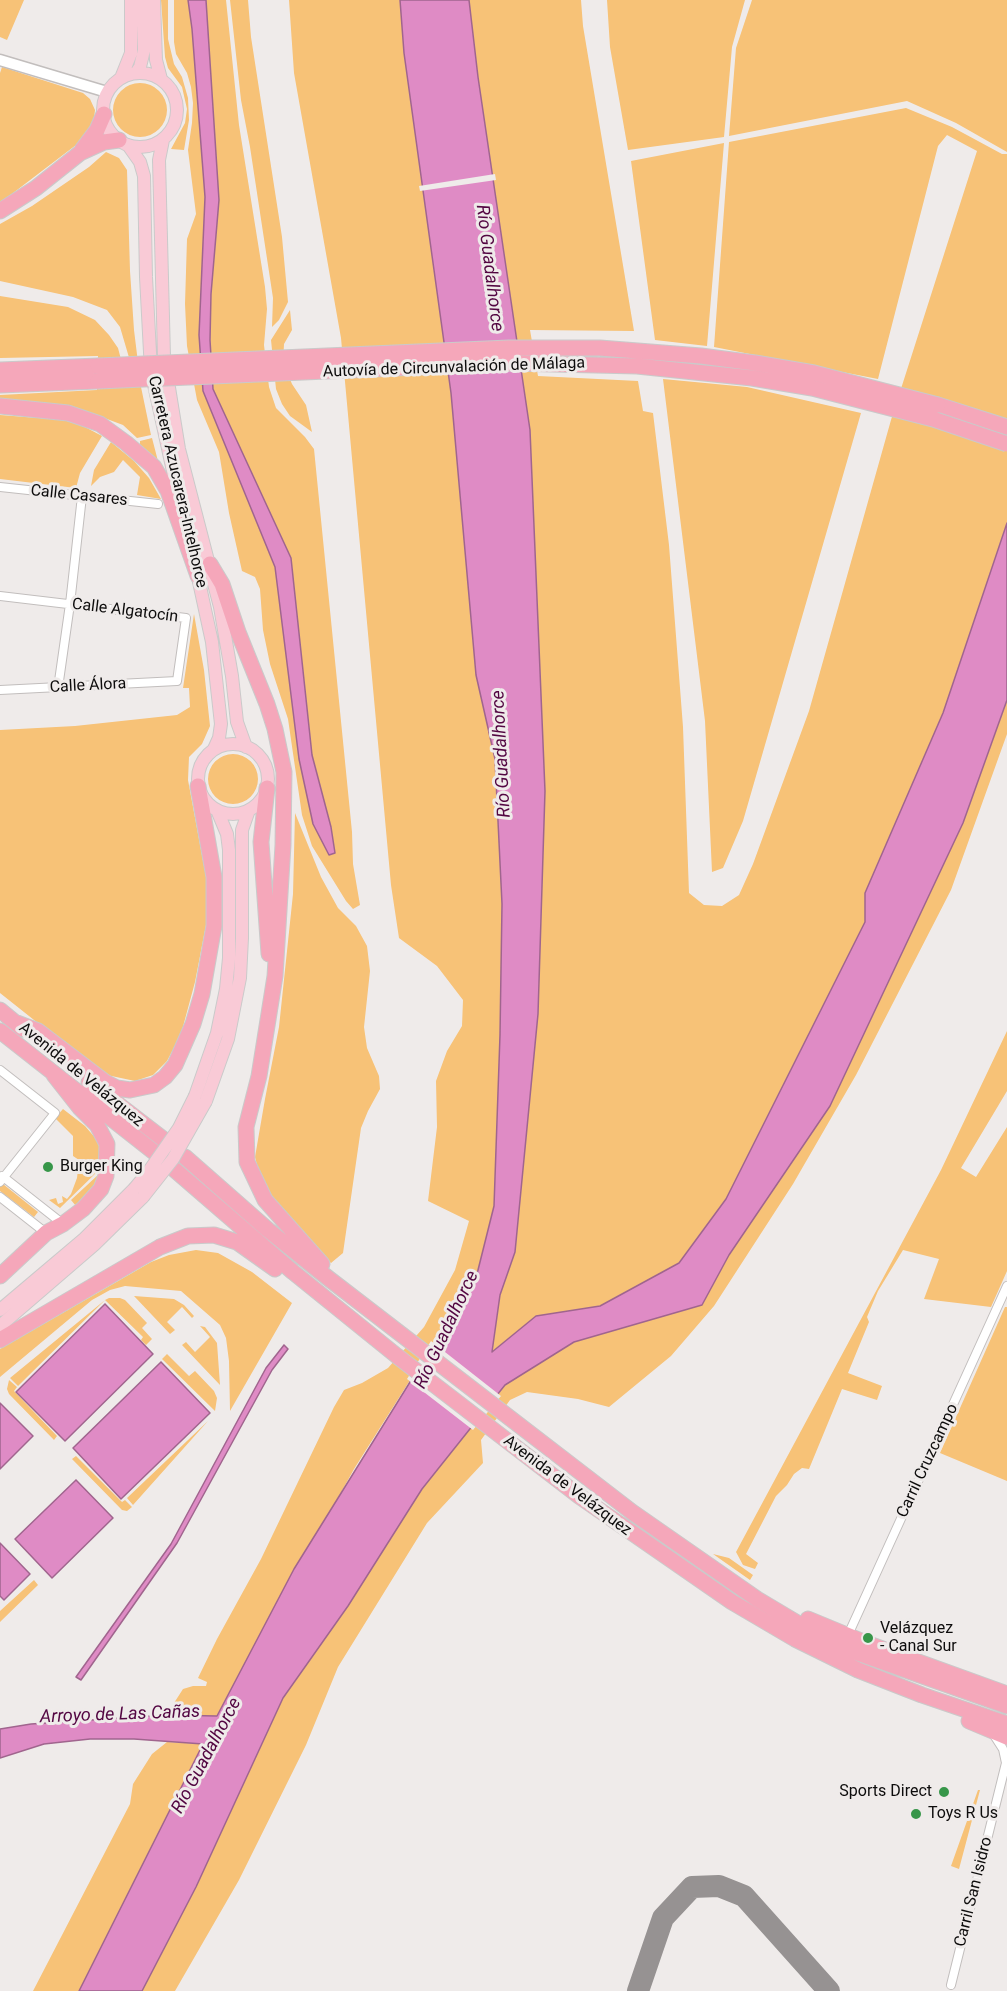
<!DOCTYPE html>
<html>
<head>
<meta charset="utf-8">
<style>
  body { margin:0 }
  canvas { display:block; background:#efebea }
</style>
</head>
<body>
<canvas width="1007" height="1991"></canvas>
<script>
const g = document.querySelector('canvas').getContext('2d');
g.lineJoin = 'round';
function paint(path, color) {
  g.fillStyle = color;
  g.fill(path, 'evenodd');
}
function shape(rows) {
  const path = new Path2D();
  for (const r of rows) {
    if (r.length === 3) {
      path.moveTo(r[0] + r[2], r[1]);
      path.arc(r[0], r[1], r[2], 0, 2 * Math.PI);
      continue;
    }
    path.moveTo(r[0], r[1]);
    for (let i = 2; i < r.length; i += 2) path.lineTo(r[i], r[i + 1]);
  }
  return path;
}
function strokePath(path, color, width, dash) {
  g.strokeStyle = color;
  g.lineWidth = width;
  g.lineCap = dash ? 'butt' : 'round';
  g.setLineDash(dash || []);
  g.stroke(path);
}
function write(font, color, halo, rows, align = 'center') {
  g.font = font + ' Roboto,sans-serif';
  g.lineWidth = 6;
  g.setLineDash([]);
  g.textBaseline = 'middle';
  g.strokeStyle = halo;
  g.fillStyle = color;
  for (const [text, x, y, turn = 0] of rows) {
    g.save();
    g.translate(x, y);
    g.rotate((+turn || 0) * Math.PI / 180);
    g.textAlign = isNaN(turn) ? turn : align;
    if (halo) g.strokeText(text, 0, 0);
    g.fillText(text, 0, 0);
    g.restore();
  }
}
const green = shape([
  [0,0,24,0,7,40,0,37],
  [161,0,168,0,168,39,174,64,182,77,188,98,189,120,184,150,171,149,185,123,187,109,182,87,168,68,165,57],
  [174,0,188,0,192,29,205,197,199,335,203,391,275,567,299,759,330,855,335,853,331,827,312,755,291,558,213,389,210,340,211,294,219,200,206,0,226,0,239,125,265,287,267,309,264,345,269,387,276,408,305,437,314,449,352,832,353,864,360,905,353,909,346,901,312,846,302,815,288,719,270,664,263,630,260,589,255,577,242,571,229,513,219,452,197,400,187,346,185,304,187,239,196,214,188,150,192,123,193,103,191,87,187,73,176,54,174,42],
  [230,0,248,0,251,37,282,237,288,302,279,320,272,327,273,298,250,147,241,100],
  [289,0,400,0,404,53,451,393,476,675,495,759,502,904,500,1035,494,1206,477,1274,354,1469,217,1717,169,1715,174,1703,183,1689,193,1686,206,1686,207,1682,198,1678,217,1639,261,1559,334,1407,344,1390,362,1383,388,1368,424,1327,455,1270,469,1221,428,1201,437,1127,436,1081,447,1051,462,1026,463,1000,437,966,399,938,391,885,341,338,294,73],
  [469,0,581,0,583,26,634,331,530,330,538,376,638,381,643,411,653,413,669,545,683,727,689,893,704,905,722,906,739,895,753,864,809,711,891,420,977,151,947,135,938,146,878,379,714,347,729,142,906,108,952,127,1002,154,1007,154,1007,523,943,713,865,893,865,922,726,1199,679,1263,600,1306,536,1316,492,1352,500,1295,515,1252,538,1014,545,791,530,430,478,77],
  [607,0,745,0,732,47,724,137,628,150,610,47],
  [752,0,1007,0,1007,152,956,123,907,101,729,136,736,48],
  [2,67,83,93,90,99,95,110,94,119,89,132,76,145,0,203,0,73],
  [140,110,27],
  [724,143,707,346,655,340,631,161],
  [106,152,119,158,127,170,130,271,134,330,141,387,151,435,137,438,123,425,83,410,0,402,0,395,97,390,98,356,0,358,0,296,68,307,95,320,109,335,118,348,124,371,133,371,120,327,107,310,73,297,0,281,0,224,32,206,89,167],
  [290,310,292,330,284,344,283,363,292,384,306,405,312,432,290,416,282,404,276,389,271,340],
  [663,379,747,387,861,413,743,821,723,868,712,872,705,721],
  [0,415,64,420,85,427,102,436,80,473,76,488,0,479],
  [152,438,159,465,140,445,140,441],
  [111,442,134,461,149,478,161,499,137,495,140,477,123,460,114,472,100,477,91,486,94,470],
  [194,614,204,670,210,726,202,744,189,757,188,780,206,877,206,925,195,982,181,1034,167,1061,153,1075,135,1081,102,1074,0,993,0,730,75,726,177,715,190,707,189,688,183,688],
  [1007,700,1007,734,951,890,856,1075,793,1184,714,1306,671,1356,609,1407,578,1399,527,1392,510,1400,481,1440,483,1463,427,1523,338,1667,306,1745,239,1880,175,1991,142,1991,196,1887,283,1698,348,1606,422,1489,505,1385,574,1342,702,1305,729,1255,830,1106,963,823],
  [233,779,25],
  [295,813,321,877,338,908,356,926,367,946,370,971,364,1027,367,1048,379,1076,380,1089,368,1111,361,1128,343,1253,331,1263,301,1235,274,1201,261,1181,255,1157,265,1099,279,1027,293,894],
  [1007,1031,1007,1091,961,1168,976,1177,1007,1127,1007,1271,991,1307,924,1299,939,1259,903,1250,878,1291,867,1317,869,1322,848,1373,882,1386,877,1400,842,1389,809,1469,802,1468,794,1474,787,1485,776,1496,746,1554,758,1563,755,1569,743,1565,736,1552,941,1170],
  [63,1109,85,1126,97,1140,100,1149,100,1169,60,1208,49,1200,56,1198,58,1204,63,1202,62,1196,67,1199,71,1194,77,1178,79,1160,73,1156,73,1136,55,1118],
  [99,1174,94,1186,76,1206,71,1200],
  [3,1184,38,1212,34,1217,0,1191,0,1187],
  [196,1250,218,1253,252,1272,292,1303,230,1411,229,1361,226,1338,220,1325,181,1291,125,1286,110,1290,92,1300,0,1377,0,1349,151,1262,169,1255],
  [134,1296,174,1299,184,1305,194,1316,192,1318,182,1307,167,1322,175,1330,170,1334],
  [109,1298,120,1298,125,1300,147,1323,142,1328,152,1339,146,1345,141,1340,143,1337,105,1300,18,1386,10,1378,105,1300],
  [1005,1307,1007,1307,1007,1481,940,1453],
  [200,1326,205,1327,217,1343,220,1385,182,1345,186,1342,195,1352,210,1337],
  [167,1354,189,1376,195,1371,214,1391,217,1398,215,1411,162,1359],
  [9,1380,17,1387,14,1391,57,1436,54,1440,9,1394,7,1389],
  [208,1421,133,1505,127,1498],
  [76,1456,122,1502,125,1500,132,1507,127,1511,122,1510,72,1459],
  [713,1554,729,1558,753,1575,750,1580],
  [34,1580,38,1585,0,1622,0,1611],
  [167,1742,204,1744,79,1991,33,1991,130,1804,133,1784,152,1754],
  [978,1790,980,1790,959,1869,951,1866]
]);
const water = shape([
  [188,0,206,0,219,200,211,294,210,340,213,389,291,558,312,755,331,827,335,853,329,855,313,824,299,759,275,567,203,391,199,335,205,197,192,29,188,0],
  [400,0,469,0,478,77,530,430,545,791,538,1014,515,1252,500,1295,492,1352,536,1316,600,1306,679,1263,726,1199,865,922,865,893,943,713,1007,523,1007,700,963,823,830,1106,729,1255,702,1305,574,1342,505,1385,422,1489,348,1606,283,1698,196,1887,142,1991,79,1991,203,1744,134,1739,90,1739,44,1744,0,1758,0,1729,31,1724,166,1715,217,1716,294,1569,477,1274,494,1206,500,1035,502,904,495,759,476,675,451,393,404,53,400,0],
  [105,1304,153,1354,65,1441,16,1392,105,1304],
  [284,1345,288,1349,272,1370,177,1543,81,1680,76,1677,171,1544,266,1368,284,1345],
  [161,1362,210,1413,121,1499,73,1448,161,1362],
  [0,1403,33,1436,0,1469,0,1403],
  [76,1480,113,1518,52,1578,15,1539,76,1480],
  [0,1543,30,1574,4,1600,0,1596,0,1543]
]);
const pier = shape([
  [495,174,496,180,420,191,419,186],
  [431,1341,501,1396,473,1430,407,1379]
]);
const taxiway = shape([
  [638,1991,663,1918,692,1887,719,1886,744,1896,829,1991]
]);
const minor = shape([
  [0,487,158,504],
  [0,596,186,618,177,681,0,690],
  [58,688,70,604,82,496],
  [0,1070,55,1113,0,1182],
  [2,1176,63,1224],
  [0,1197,46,1233],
  [848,1635,1007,1286],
  [951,1985,1006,1763,1003,1749,994,1735]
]);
const tertiary = shape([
  [0,60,107,92]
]);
const primary = shape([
  [154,0,156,60,161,79],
  [136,73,140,67,144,50,142,0],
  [140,110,37],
  [121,78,131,53,131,0],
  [163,140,159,160,164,357,179,449,220,607,232,676,237,722,246,747],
  [128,145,140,162,144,176,146,277,151,371,183,517],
  [196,568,212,642,221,724,219,738,214,749],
  [233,779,35],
  [195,1096,217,1033,226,989,229,958,229,850,227,834,217,810],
  [206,1101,228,1039,240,978,242,938,242,830,249,810],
  [0,1310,85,1238,134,1189],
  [0,1326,94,1245,143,1197]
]);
const motorway = shape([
  [82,150,97,130,104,114],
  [0,211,36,188,80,153,104,142,119,140],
  [0,370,98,366],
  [0,385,98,381],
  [938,405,1007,427],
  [0,406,68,413,100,424,126,443,154,467,168,491,198,576],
  [210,564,222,584,238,632,267,704,275,729,284,772,283,845,275,976,259,1076,246,1127,247,1162,265,1200,322,1264],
  [267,788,261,842,269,954],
  [0,1010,23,1029],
  [17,1023,38,1031,105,1082,117,1088,130,1090,154,1085,165,1077,175,1065,193,1024,202,994,214,926,214,877,198,786],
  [0,1031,154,1152],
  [89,1082,163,1139],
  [185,1157,268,1230,328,1278,632,1512,757,1599,804,1627,852,1651,1007,1706],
  [175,1170,293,1272,397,1356,579,1496,732,1602,795,1639,858,1670,922,1695,1007,1724],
  [0,1276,46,1233,63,1224,83,1209,101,1189,106,1176,107,1144,97,1125,80,1108,54,1075],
  [0,1340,160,1247,188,1236,214,1235,237,1242,275,1269],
  [808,1619,866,1643,1007,1694],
  [969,1721,1007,1737]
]);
const primaryBridge = shape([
  [134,1189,149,1171,179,1128,195,1096],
  [143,1197,173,1159,206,1101]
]);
const motorwayBridge = shape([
  [98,366,509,348,600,348,701,356,755,363,814,373,938,405],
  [98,381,510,363,637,366,752,378,812,388,933,419,1007,444]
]);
const markers = [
  [48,1167,6,"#379649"],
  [868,1638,6,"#379649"],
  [944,1792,6,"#379649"],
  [916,1814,6,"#379649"]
];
const streetNames = [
  ["Autovía de Circunvalación de Málaga",454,368,-2],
  ["Carretera Azucarera-Intelhorce",177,482,77],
  ["Calle Casares",79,496,6],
  ["Calle Algatocín",125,611,7],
  ["Calle Álora",88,686,-3],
  ["Avenida de Velázquez",81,1075,39],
  ["Carril Cruzcampo",928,1461,-65],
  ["Avenida de Velázquez",567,1486,37],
  ["Carril San Isidro",974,1892,-76]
];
const poiNames = [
  ["Burger King",60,1167],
  ["Velázquez",880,1629],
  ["- Canal Sur",880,1647],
  ["Sports Direct",932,1792,"right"],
  ["Toys R Us",928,1814]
];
const waterNames = [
  ["Río Guadalhorce",489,268,83],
  ["Río Guadalhorce",502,754,-93],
  ["Río Guadalhorce",447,1330,-65],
  ["Arroyo de Las Cañas",120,1715,-2],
  ["Río Guadalhorce",207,1756,-62]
];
paint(green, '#f7c277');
paint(water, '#df8bc5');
strokePath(water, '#a0658e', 1.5);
paint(pier, '#efebea');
strokePath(taxiway, '#969292', 22);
strokePath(minor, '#c2bebd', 10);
strokePath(tertiary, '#c2bebd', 13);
strokePath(primary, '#cacaca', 14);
strokePath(motorway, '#cacaca', 17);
strokePath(minor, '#fff', 8);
strokePath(tertiary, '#fff', 10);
strokePath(primary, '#f9cad6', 12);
strokePath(motorway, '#f5a7ba', 15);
strokePath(primaryBridge, '#cacaca', 14, []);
strokePath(motorwayBridge, '#cacaca', 17, []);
strokePath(primaryBridge, '#f9cad6', 12);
strokePath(motorwayBridge, '#f5a7ba', 15);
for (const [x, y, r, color] of markers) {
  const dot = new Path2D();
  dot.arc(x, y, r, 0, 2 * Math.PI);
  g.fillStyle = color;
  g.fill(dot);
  strokePath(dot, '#efebea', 2);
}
write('16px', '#0d0c0c', '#efebea', streetNames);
write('16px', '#0d0c0c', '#efebea', poiNames, 'left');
write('italic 18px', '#530642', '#efebea', waterNames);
</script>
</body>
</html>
